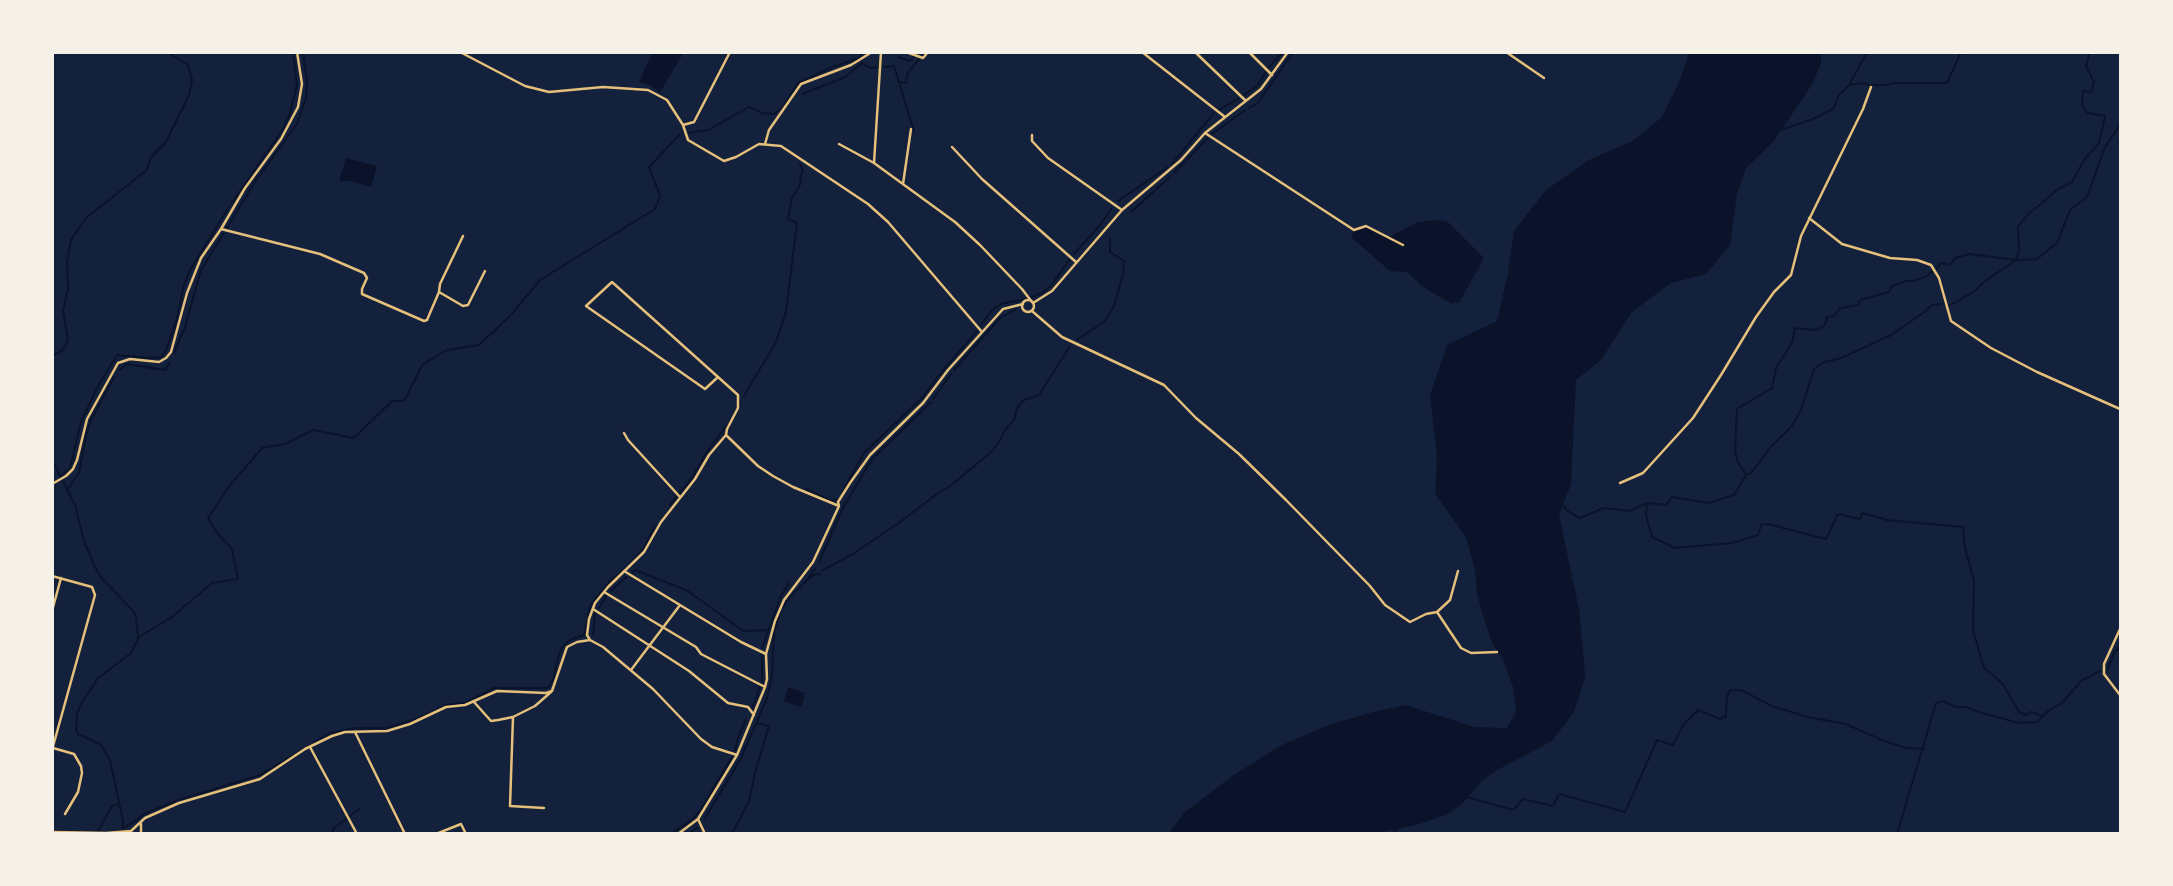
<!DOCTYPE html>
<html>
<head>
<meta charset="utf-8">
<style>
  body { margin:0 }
  #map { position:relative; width:2173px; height:886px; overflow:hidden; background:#14213d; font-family:Mulish,sans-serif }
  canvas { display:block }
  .frame { position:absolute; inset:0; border:54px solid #f6f1e7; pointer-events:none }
</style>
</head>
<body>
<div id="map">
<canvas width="2173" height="886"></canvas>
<div class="frame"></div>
</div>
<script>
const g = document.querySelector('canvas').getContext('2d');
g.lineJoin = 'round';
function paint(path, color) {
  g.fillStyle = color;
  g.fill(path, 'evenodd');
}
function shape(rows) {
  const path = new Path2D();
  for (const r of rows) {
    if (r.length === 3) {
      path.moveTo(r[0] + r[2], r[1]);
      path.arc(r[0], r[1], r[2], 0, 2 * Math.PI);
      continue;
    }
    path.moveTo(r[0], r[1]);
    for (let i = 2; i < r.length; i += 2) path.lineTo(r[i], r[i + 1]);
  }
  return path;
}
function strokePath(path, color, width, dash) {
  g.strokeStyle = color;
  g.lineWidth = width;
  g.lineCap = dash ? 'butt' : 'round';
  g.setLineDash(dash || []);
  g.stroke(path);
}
const water = shape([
  [652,53,681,53,682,55,660,93,650,85,639,82],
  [1689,53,1821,53,1821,63,1813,83,1774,141,1746,168,1737,194,1730,245,1706,274,1671,283,1632,312,1601,360,1576,380,1571,484,1559,515,1579,609,1584,661,1585,678,1574,712,1552,741,1497,770,1482,781,1461,805,1446,815,1416,825,1371,834,1168,834,1185,812,1235,774,1282,745,1328,725,1373,712,1406,705,1474,727,1507,728,1516,712,1513,687,1503,660,1493,645,1483,616,1477,593,1475,570,1466,537,1435,494,1437,457,1430,395,1447,345,1497,321,1508,273,1514,231,1546,190,1589,160,1634,140,1662,117,1680,80],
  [346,158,377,166,371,187,351,181,339,181],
  [1437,220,1448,222,1484,258,1459,303,1451,302,1420,284,1407,272,1390,271,1351,237,1354,230,1366,226,1389,237,1418,222],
  [788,687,805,693,802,705,800,707,784,701]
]);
const stream = shape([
  [898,57,910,61,918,52],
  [884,67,894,66,914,131],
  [1269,67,1283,52],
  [898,82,906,83,907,74,925,52],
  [1849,85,1867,52],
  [802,94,845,77,862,63,870,68,879,67],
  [1244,95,1257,86,1266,72],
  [1249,108,1258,103,1293,52],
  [1219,110,1240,98],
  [1781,130,1813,119,1833,109,1839,95,1849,85,1863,83,1869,85,1886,85,1893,83,1947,83,1961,52],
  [689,133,708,130,749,107,762,113,774,114,782,108,798,83,833,67,859,58,863,52],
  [1212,134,1245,110],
  [1172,164,1214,113],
  [1174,173,1208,138],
  [1118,201,1168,167],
  [232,203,283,129,290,113,297,85,293,52],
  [1131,212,1171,176],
  [227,228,254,183,297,124,306,98,307,82,303,52],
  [1074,254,1100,225,1112,208],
  [1936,269,1941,263,1950,265,1955,258,1969,254,2016,260,2019,250,2018,227,2029,213,2041,204,2055,191,2072,182,2084,160,2099,143,2105,116,2088,113,2082,106,2083,91,2091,92,2094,82,2086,66,2090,52],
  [1417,279,1420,284,1452,303],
  [1032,297,1042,293,1051,286,1069,260],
  [1949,306,1975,291,1984,282,2016,260,2037,259,2057,243,2070,210,2087,197,2105,147,2120,125],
  [981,325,992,310,1001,304,1025,299],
  [1077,340,1105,321,1114,306,1123,274,1124,261,1110,252,1110,238],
  [174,353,185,327,201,270,224,233],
  [52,356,63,350,68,340,63,311,68,289,67,262,71,240,87,217,147,170,151,157,166,142,189,95,192,80,188,65,167,52],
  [120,370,126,364,165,370,170,362],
  [954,370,1000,318,1016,309],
  [744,396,776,342,786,312,797,223,788,219,792,198,801,183,800,177,803,171,800,164],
  [933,399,951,374],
  [737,411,740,407,740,402],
  [52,460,75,505,84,541,95,567,100,576,133,611,136,617,138,637],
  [1746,475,1751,473,1770,448,1791,427,1801,410,1814,369,1824,362,1841,358,1891,335,1923,313,1932,305,1942,304],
  [60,476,70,469,81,422,97,388,117,355,150,358,161,357,166,350,176,322,184,285,190,270,229,207],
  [806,489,831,501,836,500,840,498],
  [67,490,79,473,86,435,91,420,114,377],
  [842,493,864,453,922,398,944,369,977,331],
  [1647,503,1646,515,1652,537,1675,548,1732,543,1758,535,1761,525,1768,524,1826,539,1838,514,1860,519,1862,513,1887,520,1963,527,1965,548,1974,581,1973,630,1984,668,2003,684,2019,712,2025,715,2031,712,2042,716],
  [670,505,692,478,706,453,730,421],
  [1562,505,1569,512,1580,518,1604,508,1630,511,1647,503,1666,505,1672,497,1709,503,1734,495,1746,475,1737,460,1735,450,1737,409,1772,388,1776,368,1792,343,1795,328,1817,330,1825,325,1827,317,1834,316,1840,308,1858,305,1860,300,1889,292,1892,286,1906,281,1914,281,1927,276,1932,271],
  [819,562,843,508,872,459,931,402],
  [823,570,853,554,900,522,937,494,949,487,991,452,999,442,1005,430,1014,420,1017,408,1024,400,1039,395,1070,346],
  [632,573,635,570,688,591,743,631,768,630],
  [809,577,815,569],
  [611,591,626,577],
  [599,608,606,596],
  [593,635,595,614],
  [762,648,781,596,789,583],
  [2107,670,2114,653,2120,647],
  [762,683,762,655],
  [752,709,760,687],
  [735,750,738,738,746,719],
  [1467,797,1513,810,1523,799,1553,806,1559,794,1625,812,1657,740,1673,745,1683,725,1698,710,1720,719,1726,716,1727,697,1730,690,1741,690,1772,706,1808,717,1846,724,1884,741,1906,748,1924,749],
  [705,818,740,760,767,698,772,676,774,631,781,610,789,598,805,582,813,575,820,574],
  [123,827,131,824,144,814,178,800,260,775,330,733,356,728,386,728,419,718,446,705,467,702,494,688,548,688,554,678,558,658,562,647,570,640,584,635,590,606,611,580,629,565,644,548,654,527],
  [98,831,112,806,119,804],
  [122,834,123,821,110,760,100,744,78,734,76,730,77,714,81,704,98,678,131,653,139,637,172,617,212,583,238,579,232,549,217,533,208,518,230,485,262,448,285,444,313,430,354,438,392,401,404,401,423,364,447,350,479,345,510,316,540,280,655,209,660,196,649,167,680,134],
  [332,834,333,829,359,809],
  [671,834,693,819,702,808,732,757],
  [688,834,697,828],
  [732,834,749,801,755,773,769,726,757,723],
  [1392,834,1398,827],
  [1897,834,1936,703,1943,701,1956,707,1965,707,1982,713,2019,723,2037,722,2048,711,2062,703,2081,681,2100,671]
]);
const minor = shape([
  [460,52,525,86,549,92,603,87,648,90,667,100,683,125,688,140,724,161,736,157,759,144,781,146,868,204,888,222,982,332],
  [906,52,923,58,928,52],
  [1142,52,1225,117],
  [1195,52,1246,101],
  [1249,52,1272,75],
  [1506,52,1544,78],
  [683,125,694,122,730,52],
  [1205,133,1354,230,1366,226,1403,245],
  [1032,135,1032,141,1048,158,1122,210],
  [765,144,769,130,801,84,851,65,872,52],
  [839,144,874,163,955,222,980,245,1022,289,1032,302],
  [952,147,982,179,1076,262],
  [874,163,881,52],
  [903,184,911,129],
  [1809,218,1842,244,1890,258,1917,260,1931,265,1939,278,1951,321,1991,348,2037,372,2120,409],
  [221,229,320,254,364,273,367,278,362,289,362,294,424,321,427,320,439,292,463,306,468,305,485,271],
  [439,292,440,284,463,236],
  [1028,306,6],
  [1033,303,1052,291,1122,210,1181,160,1205,133,1261,89,1288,52],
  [1032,311,1062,337,1164,385,1196,418,1239,454,1286,500,1370,586,1385,605,1410,622,1426,614,1437,612,1450,600,1458,571],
  [718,377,705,389,586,306,612,282,718,377,738,395,738,408,727,429,726,435,709,455,695,479,661,522,644,552,608,587,595,603,589,619,587,635,590,640,603,647,653,689,701,739,712,747,737,755],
  [624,433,628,440,680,497],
  [726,435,758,466,773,476,793,487,839,506],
  [1620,483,1643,473,1693,418,1721,375,1756,317,1774,292,1791,275,1801,236,1863,109,1871,87],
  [52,484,66,476,73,469,77,460,87,419,118,363,130,359,159,362,166,358,171,352,187,293,201,258,221,229,245,188,281,139,298,107,302,84,297,52],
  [624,571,741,642,766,654],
  [52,576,92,587,95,595,52,750],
  [604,592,696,647,701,654,765,687],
  [593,609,689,671,728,703,748,707,754,715],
  [52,611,61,578],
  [1437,612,1461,648,1471,653,1497,652],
  [2120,629,2104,664,2104,674,2120,695],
  [631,670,680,605],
  [474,702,491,721,498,720,513,717,535,706,551,692],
  [513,717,510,806,544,808],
  [355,732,405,834],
  [310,747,357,834],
  [53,748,74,754,81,766,82,773,78,792,65,814],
  [698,819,705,834],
  [141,824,141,834],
  [52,832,106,833,131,831,145,818,179,803,260,779,305,749,332,736,345,732,387,731,410,724,446,707,465,705,497,691,546,693,552,691,567,647,577,642,590,640],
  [436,834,461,824,466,834],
  [678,834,698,819,737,755,765,687,767,679,766,654,775,621,784,600,813,562,839,506,838,502,850,483,870,455,923,403,948,370,1003,309,1023,304]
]);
paint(water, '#0b132b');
strokePath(stream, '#0b132b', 2);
strokePath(minor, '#e5c07b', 2.5);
</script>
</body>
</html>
